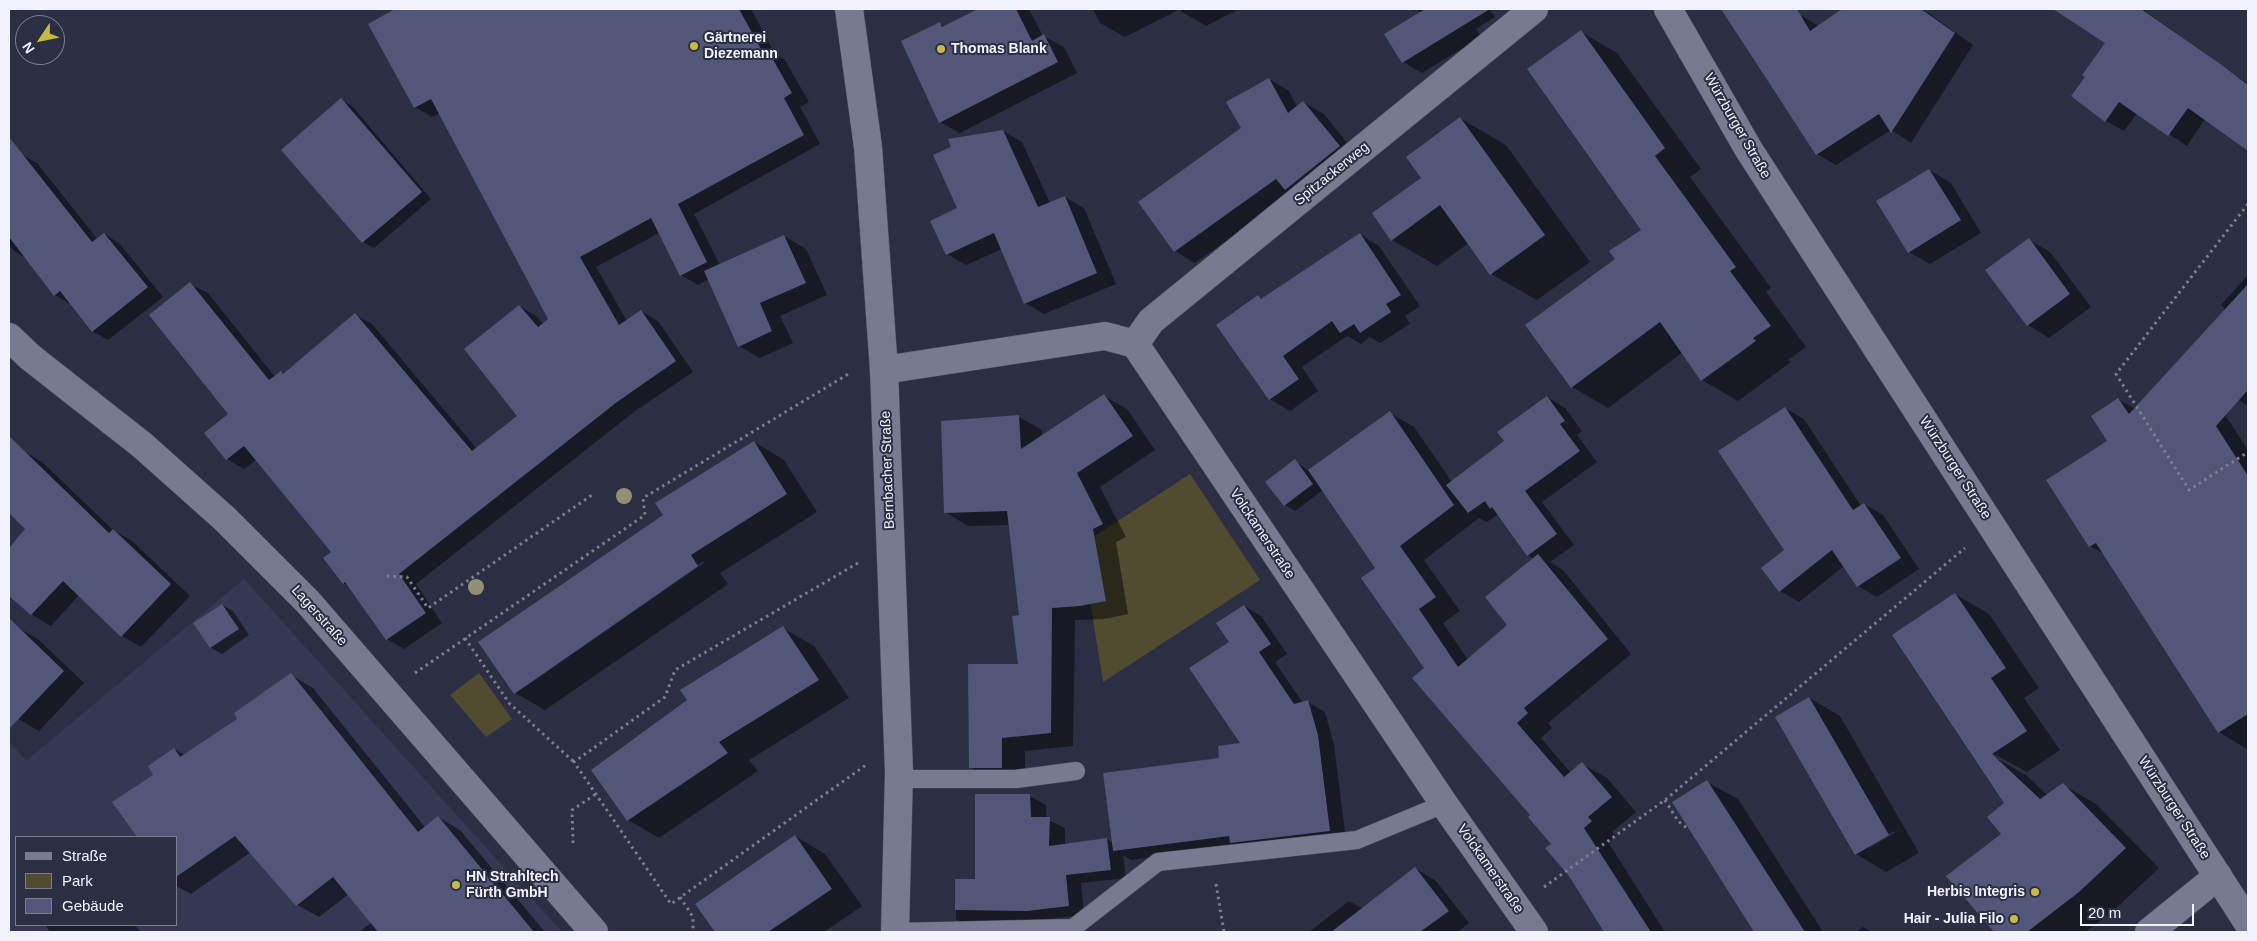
<!DOCTYPE html>
<html>
<head>
<meta charset="utf-8">
<style>
  body { margin:0 }
  #map { position:relative; width:2257px; height:941px; overflow:hidden; background:#2c2f43; font-family:Helvetica,sans-serif }
  canvas { display:block }
  .frame { position:absolute; inset:0; border:10px solid #f1f2fd; pointer-events:none }
  .legend { position:absolute; left:15px; top:836px; width:162px; height:90px; box-sizing:border-box; background:#2c2f43; border:1px solid #7b7d8d; margin:0; padding:6px 9px; list-style:none; font-size:15px; color:#f1f2fd }
  .legend li { display:flex; align-items:center; gap:10px; height:25px }
  .legend b { width:25px; border:1px solid #7b7d8d }
  .north { position:absolute; left:15px; top:15px; width:50px; height:50px; box-sizing:border-box; background:#2c2f43; border:1px solid #7b7d8d; border-radius:50%; rotate:236deg; font-size:14px; font-weight:700; line-height:20px; text-align:center; color:#f1f2fd }
  .north::after { content:''; display:block; margin:auto; width:18px; height:22px; background:#c7bb3b; clip-path:polygon(50% 0,100% 100%,50% 72%,0 100%) }
  .scale { position:absolute; left:2080px; top:904px; width:114px; height:22px; box-sizing:border-box; border:2px solid #f1f2fd; border-top:0; padding-left:6px; font-size:15px; line-height:18px; white-space:nowrap; color:#f1f2fd; -webkit-text-stroke:4px #2c2f43; paint-order:stroke }
</style>
</head>
<body>
<div id="map">
<canvas width="2257" height="941"></canvas>
<div class="frame"></div>
<ul class="legend">
<li><b style="height:6px;background:#777a91"></b>Straße</li>
<li><b style="height:14px;background:#4f4c2f"></b>Park</li>
<li><b style="height:14px;background:#525678"></b>Gebäude</li>
</ul>
<div class="north">N</div>
<div class="scale">20 m</div>
</div>
<script>
const g = document.querySelector('canvas').getContext('2d');
g.lineJoin = 'round';
function paint(path, color) {
  g.fillStyle = color;
  g.fill(path, 'evenodd');
}
function shape(rows) {
  const path = new Path2D();
  for (const r of rows) {
    path.moveTo(r[0], r[1]);
    for (let i = 2; i < r.length; i += 2) path.lineTo(r[i], r[i + 1]);
  }
  return path;
}
function strokePath(path, color, width, dash) {
  g.strokeStyle = color;
  g.lineWidth = width;
  g.lineCap = dash ? 'butt' : 'round';
  g.setLineDash(dash || []);
  g.stroke(path);
}
function write(font, color, halo, rows, align = 'center') {
  g.font = font + ' Helvetica,sans-serif';
  g.lineWidth = 4;
  g.setLineDash([]);
  g.textBaseline = 'middle';
  g.strokeStyle = halo;
  g.fillStyle = color;
  for (const [text, x, y, turn = 0] of rows) {
    g.save();
    g.translate(x, y);
    g.rotate((+turn || 0) * Math.PI / 180);
    g.textAlign = isNaN(turn) ? turn : align;
    if (halo) g.strokeText(text, 0, 0);
    g.fillText(text, 0, 0);
    g.restore();
  }
}
const built = shape([
  [244,579,562,932,9,932,9,741,26,761],
  [16,837,176,837,176,925,16,925]
]);
const green = shape([
  [1190,474,1260,580,1103,682,1081,545],
  [479,673,512,719,486,737,450,695]
]);
const shadow = shape([
  [397,9,751,9,775,54,785,60,809,102,800,107,820,144,694,214,720,265,784,236,806,249,827,295,780,316,793,343,760,358,739,346,709,279,698,285,681,275,659,233,596,267,627,321,641,311,658,321,693,372,635,411,416,584,442,623,404,649,387,639,350,586,343,583,332,553,256,460,244,469,227,459,206,434,230,414,190,284,208,293,275,377,281,372,284,374,355,315,372,324,477,449,519,416,519,306,536,316,543,324,550,320,440,113,432,117,415,107,369,24],
  [980,9,1029,9,1043,36,1064,47,1077,73,960,133,940,122,940,23,945,27],
  [1093,9,1239,9,1206,26,1182,12,1180,9,1125,37,1100,23],
  [1417,9,1489,9,1495,17,1476,29,1481,37,1422,73,1403,62,1420,13],
  [1726,9,1794,9,1797,13,1819,26,1844,9,1923,9,1973,45,1911,143,1891,130,1836,165,1817,154],
  [2067,9,2146,9,2145,11,2248,84,2248,150,2205,119,2187,146,2137,113,2124,131,2106,121,2073,96,2107,43],
  [1581,32,1617,53,1701,169,1690,177,1771,288,1766,292,1806,347,1788,360,1791,362,1738,401,1702,380,1683,352,1608,408,1572,387,1616,259,1643,230],
  [1269,79,1289,91,1297,107,1303,102,1324,114,1359,158,1293,193,1195,263,1175,251],
  [341,100,352,106,431,199,374,248,363,242,283,150],
  [1461,119,1506,145,1590,262,1537,300,1491,274,1469,243,1437,266,1392,240,1423,179],
  [1003,131,1022,142,1050,203,1065,197,1084,208,1116,284,1044,314,1025,303,1002,249,966,265,947,254,959,209],
  [21,154,37,163,98,240,105,234,120,244,163,297,108,340,92,331,70,304,55,295,26,258,14,251,9,244,9,164],
  [1929,170,1951,183,1981,233,1930,264,1909,252],
  [1360,234,1379,246,1420,306,1405,316,1410,324,1380,343,1370,337,1361,344,1347,336,1302,367,1318,391,1290,411,1270,399,1259,297,1263,299],
  [2029,240,2050,252,2091,307,2049,338,2028,325,1987,271],
  [2248,275,2248,406,2239,400,2187,352,2226,310,2221,305],
  [2203,381,2248,450,2247,749,2219,732,2106,555,2090,546,2047,480,2108,441,2118,399,2135,409],
  [1104,396,1127,409,1155,450,1100,487,1126,537,1116,542,1128,614,1104,619,1075,620,1073,746,1025,751,1025,780,993,780,970,767,1019,665,1020,616,1009,525,968,526,945,512,942,422,1019,417,1042,430,1042,436],
  [1547,397,1565,408,1582,431,1577,435,1597,462,1542,502,1574,545,1550,562,1563,570,1631,654,1548,723,1552,728,1541,738,1571,773,1582,764,1607,778,1636,812,1612,832,1616,836,1608,842,1665,932,1600,932,1604,930,1553,844,1425,668,1377,569,1323,490,1295,511,1285,505,1295,461,1309,471,1390,413,1414,427,1452,482,1505,441],
  [1498,514,1528,555,1534,559,1509,625,1468,660,1443,623,1460,611,1424,560,1479,518,1487,522],
  [1785,408,1804,419,1861,506,1864,504,1883,515,1919,569,1877,597,1858,586,1844,566,1799,602,1780,591,1786,550],
  [754,442,784,460,817,512,720,573,728,584,545,710,515,693,665,515],
  [703,561,704,563,525,687,525,684],
  [22,450,42,462,113,530,132,541,190,596,141,647,122,636,79,595,51,626,31,614,9,594,9,550,27,529,9,511,9,465],
  [1955,594,1989,614,2039,688,2024,698,2060,750,2027,772,1992,753,1992,756,2026,775,2047,795,2063,785,2096,804,2159,868,2113,911,2085,932,1996,932,1947,876,2003,834,2006,803,1894,636],
  [222,605,233,611,249,635,222,654,211,648,195,623],
  [1244,606,1261,616,1287,654,1275,662,1303,703,1308,702,1325,712,1334,745,1346,840,1237,846,1131,860,1123,855,1126,878,1081,883,1084,915,1048,919,1048,927,972,928,956,919,956,881,976,881,977,796,1030,796,1046,805,1046,819,1065,828,1065,845,1107,839,1113,843,1242,744,1230,642],
  [17,627,38,639,84,683,39,731,18,719,9,710,9,636],
  [783,628,814,646,849,698,749,760,758,771,659,838,628,820,593,770],
  [291,675,313,688,425,827,438,817,460,830,545,932,359,932,372,922,349,894,319,917,297,905,251,852,191,894,176,886,176,837,138,837,114,803,155,775,174,749,185,755,238,719],
  [1809,698,1840,716,1919,853,1886,872,1856,854],
  [1894,831,1895,833,1869,848,1869,845],
  [1707,782,1738,799,1823,932,1756,932,1674,803],
  [795,836,825,854,862,906,824,932,716,932,697,905],
  [1415,868,1436,881,1469,923,1458,932,1309,932,1349,901,1363,909],
  [45,925,135,925,141,932,50,932],
  [1863,927,1872,932,1856,932]
]);
const building = shape([
  [395,9,739,9,762,51,767,49,792,93,784,98,804,135,678,204,707,262,680,276,651,218,580,257,619,325,641,310,676,361,617,402,399,574,426,613,386,640,345,582,343,584,323,558,331,552,244,446,226,460,204,433,228,414,149,315,190,282,269,380,281,371,283,374,355,313,472,451,517,416,464,349,519,305,538,327,548,319,431,99,414,108,368,24],
  [978,9,1016,9,1032,41,1044,34,1058,62,939,123,901,41,940,22,942,27],
  [1425,9,1490,9,1402,63,1384,34],
  [1721,9,1797,9,1810,31,1842,9,1921,9,1955,33,1891,133,1879,114,1816,155],
  [2053,9,2141,9,2219,63,2248,85,2248,151,2188,108,2168,136,2119,102,2105,122,2071,96,2085,77,2082,75,2105,43],
  [1581,30,1665,148,1655,156,1736,267,1730,271,1771,326,1753,338,1756,341,1701,381,1660,322,1571,388,1525,325,1615,259,1609,251,1641,230,1527,69],
  [1269,78,1288,113,1303,101,1340,146,1285,190,1276,179,1174,252,1138,202,1241,128,1226,102],
  [341,98,422,192,362,243,281,150],
  [1460,117,1545,235,1490,275,1440,205,1391,241,1372,213,1421,178,1406,157],
  [1003,130,1038,207,1065,196,1097,273,1024,304,994,233,946,255,930,221,957,208,933,155,951,147,948,139],
  [9,137,92,242,104,233,148,287,92,332,60,291,54,296,9,237],
  [1929,169,1961,220,1908,253,1876,201],
  [1360,233,1401,295,1386,304,1391,312,1360,333,1354,324,1340,333,1332,321,1283,356,1299,379,1269,400,1216,325,1258,295,1261,299],
  [784,235,806,283,760,303,772,331,738,347,704,271],
  [2029,238,2070,294,2027,326,1985,270],
  [2248,284,2248,390,2216,426,2248,476,2248,714,2218,733,2096,543,2089,547,2046,480,2107,441,2091,416,2118,398,2129,414],
  [1104,394,1133,436,1077,473,1103,524,1093,529,1106,601,1080,606,1052,608,1051,733,1002,738,1002,768,969,768,968,664,1018,664,1012,616,1019,615,1007,511,944,513,941,421,1019,415,1021,449],
  [1547,396,1565,421,1560,424,1580,451,1525,491,1557,534,1527,556,1492,507,1490,509,1485,501,1468,513,1446,485,1504,441,1497,432],
  [1785,407,1853,510,1864,503,1901,558,1857,587,1832,550,1779,592,1761,568,1784,550,1718,451],
  [1390,411,1454,505,1400,546,1436,597,1419,609,1458,667,1507,625,1485,597,1538,554,1608,639,1524,708,1528,713,1517,723,1564,777,1582,762,1612,797,1588,817,1592,821,1584,828,1651,932,1604,932,1569,876,1545,848,1551,844,1528,817,1530,815,1412,678,1424,668,1361,578,1375,568,1308,470],
  [9,436,109,533,113,529,171,584,121,637,63,581,31,615,9,596,9,548,25,529,9,513],
  [754,441,787,494,691,555,698,566,514,694,478,642,663,515,655,503],
  [1295,459,1313,484,1284,506,1265,482],
  [1955,593,2006,668,1991,678,2027,731,1992,754,2040,799,2063,783,2126,848,2079,892,2027,932,1994,932,1946,876,2001,834,1987,817,2004,803,1892,635],
  [222,604,239,629,210,648,193,623],
  [1244,605,1271,644,1259,652,1294,704,1308,700,1318,735,1330,831,1230,843,1229,836,1113,851,1103,773,1219,758,1218,746,1240,743,1189,668,1229,642,1216,623],
  [9,618,64,671,9,729],
  [783,626,819,680,719,742,728,753,627,821,591,770,687,700,680,690],
  [291,673,418,832,438,816,534,932,378,932,333,877,296,906,235,836,176,877,176,837,137,837,112,802,153,775,148,766,174,748,180,757,237,719,234,713],
  [1809,697,1889,835,1855,855,1775,717],
  [1707,780,1805,932,1754,932,1672,802],
  [975,794,1030,794,1031,817,1050,817,1049,846,1107,838,1111,870,1066,875,1069,906,1027,911,955,910,955,879,975,879],
  [795,835,832,889,768,932,715,932,695,904],
  [1415,867,1449,911,1420,932,1331,932]
]);
const path = shape([
  [2248,204,2116,374,2189,490,2248,452],
  [858,563,675,670,665,697,574,762,671,904,866,765],
  [387,576,407,577,428,608,592,495],
  [465,638,509,703,574,762],
  [415,673,645,515,643,498,850,373],
  [1665,800,1678,821,1688,829],
  [573,843,572,810,596,794],
  [1216,884,1224,932],
  [1544,887,1665,800,1965,548],
  [680,897,693,917,693,932]
]);
const service = shape([
  [899,779,1016,779,1076,771],
  [895,932,1073,928,1158,862,1357,840,1444,804]
]);
const minor = shape([
  [9,337,30,357,142,445,225,519,308,602,594,932],
  [1135,344,1151,321,1534,9],
  [884,370,1105,336,1135,344,1444,804,1534,932],
  [2149,932,2218,876]
]);
const tertiary = shape([
  [849,9,868,147,884,370,899,772,895,932],
  [1668,9,1749,150,2248,923]
]);
const trees = [
  [624,496],
  [476,587]
];
const markers = [
  [694,46,5,"#c7bb3b"],
  [941,49,5,"#c7bb3b"],
  [456,885,5,"#c7bb3b"],
  [2035,892,5,"#c7bb3b"],
  [2014,919,5,"#c7bb3b"]
];
const poiNames = [
  ["Gärtnerei",704,38],
  ["Diezemann",704,54],
  ["Thomas Blank",951,49],
  ["HN Strahltech",466,877],
  ["Fürth GmbH",466,893],
  ["Herbis Integris",2025,892,"right"],
  ["Hair - Julia Filo",2004,919,"right"]
];
const streetNames = [
  ["Würzburger Straße",1737,126,60],
  ["Spitzackerweg",1332,174,-39],
  ["Würzburger Straße",1955,468,57],
  ["Bernbacher Straße",888,470,-92],
  ["Volckamerstraße",1262,534,56],
  ["Lagerstraße",319,616,48],
  ["Würzburger Straße",2174,808,57],
  ["Volckamerstraße",1490,869,55]
];
paint(built, '#353852');
paint(green, '#4f4c2f');
paint(shadow, '#0007');
paint(building, '#525678');
strokePath(service, '#4a4c5c', 19);
strokePath(minor, '#4a4c5c', 29);
strokePath(tertiary, '#4a4c5c', 29);
strokePath(path, '#7c7e8e', 3, [2.5, 4]);
strokePath(service, '#777a91', 18);
strokePath(minor, '#777a91', 28);
strokePath(tertiary, '#777a91', 28);
g.fillStyle = '#929074';
for (const [x, y] of trees) {
  g.beginPath();
  g.arc(x, y, 8, 0, 2 * Math.PI);
  g.fill();
}
for (const [x, y, r, color] of markers) {
  const dot = new Path2D();
  dot.arc(x, y, r, 0, 2 * Math.PI);
  g.fillStyle = color;
  g.fill(dot);
  strokePath(dot, '#2c2f43', 2);
}
write('bold 14px', '#f1f2fd', '#2c2f43', poiNames, 'left');
write('14px', '#f1f2fd', '#2c2f43', streetNames);
</script>
</body>
</html>
